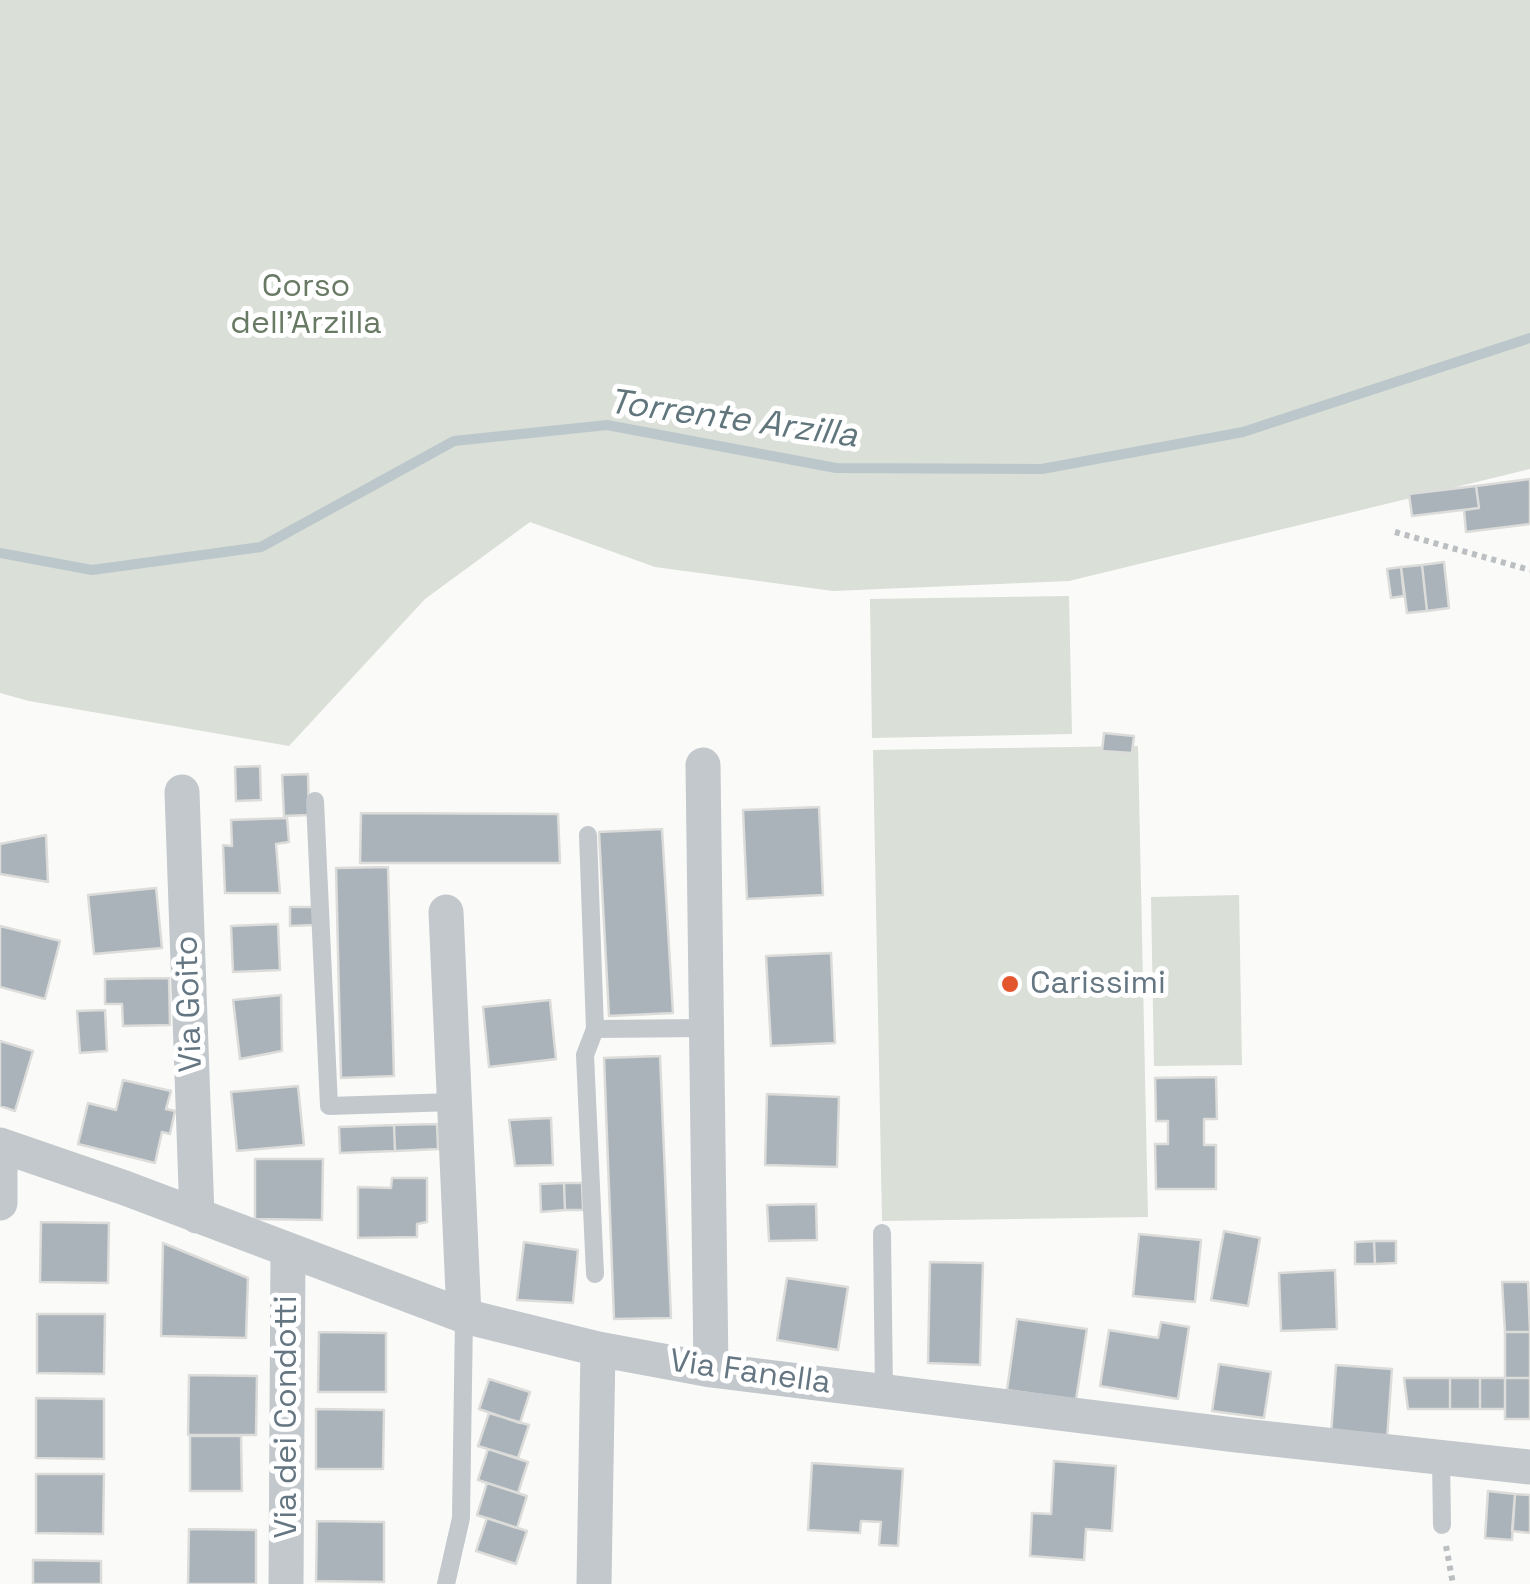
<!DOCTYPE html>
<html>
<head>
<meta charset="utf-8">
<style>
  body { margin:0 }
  canvas { display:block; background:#fafaf8 }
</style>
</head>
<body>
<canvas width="1530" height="1584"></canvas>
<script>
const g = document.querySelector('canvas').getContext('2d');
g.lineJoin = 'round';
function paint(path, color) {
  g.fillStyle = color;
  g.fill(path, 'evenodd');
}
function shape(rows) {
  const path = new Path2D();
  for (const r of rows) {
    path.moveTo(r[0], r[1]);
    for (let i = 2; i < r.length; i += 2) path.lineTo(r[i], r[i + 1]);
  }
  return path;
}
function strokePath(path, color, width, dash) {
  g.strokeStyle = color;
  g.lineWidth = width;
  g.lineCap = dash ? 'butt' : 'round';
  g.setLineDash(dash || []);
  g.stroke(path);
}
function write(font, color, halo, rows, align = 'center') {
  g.font = font + ' "Space Grotesk",sans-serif';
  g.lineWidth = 10;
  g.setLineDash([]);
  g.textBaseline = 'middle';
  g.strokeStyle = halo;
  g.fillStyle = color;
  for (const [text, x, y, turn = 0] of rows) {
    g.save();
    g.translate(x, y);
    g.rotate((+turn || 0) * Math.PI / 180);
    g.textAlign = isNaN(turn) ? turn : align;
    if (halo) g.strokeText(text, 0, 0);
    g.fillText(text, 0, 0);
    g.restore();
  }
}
const green = shape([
  [0,0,1530,0,1530,469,1069,581,833,591,655,567,530,522,425,599,289,746,29,701,0,693],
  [1069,596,1072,734,872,738,870,599],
  [1138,746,1148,1217,882,1221,873,750],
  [1239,895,1242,1065,1154,1066,1151,897]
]);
const stream = shape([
  [0,553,92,570,261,547,454,441,607,425,836,468,1042,469,1243,432,1530,338]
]);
const building = shape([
  [1530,479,1530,524,1466,532,1464,510,1479,508,1476,486,1530,479],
  [1476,486,1479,508,1412,516,1409,494,1476,486],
  [1444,562,1449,608,1427,611,1422,565,1444,562],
  [1422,565,1427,611,1407,613,1401,567,1422,565],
  [1401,567,1404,596,1391,598,1387,569,1401,567],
  [1104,733,1134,736,1132,753,1102,751,1104,733],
  [260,766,261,800,236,801,235,767,260,766],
  [308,774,309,815,284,816,282,775,308,774],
  [819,807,823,895,747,899,743,810,819,807],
  [361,813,558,814,560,863,360,863,361,813],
  [287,818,289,842,276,844,280,893,225,893,223,845,232,846,231,820,287,818],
  [662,829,673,1013,609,1016,599,832,662,829],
  [46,835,48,882,0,874,0,844,46,835],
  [388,867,394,1076,341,1078,336,868,388,867],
  [156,888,162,948,94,954,88,895,156,888],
  [290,907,314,907,315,925,290,926,290,907],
  [278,924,280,970,233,972,231,926,278,924],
  [0,926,60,941,45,999,0,987,0,926],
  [831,953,835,1043,771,1046,766,956,831,953],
  [169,978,170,1025,123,1026,122,1004,105,1004,105,979,169,978],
  [281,995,282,1051,240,1059,233,1000,281,995],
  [550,1000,556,1059,489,1067,483,1007,550,1000],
  [105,1010,107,1051,80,1053,77,1011,105,1010],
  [0,1041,33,1051,15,1111,0,1106,0,1041],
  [660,1056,671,1318,614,1319,604,1058,660,1056],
  [1216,1077,1217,1119,1204,1119,1204,1145,1216,1145,1216,1189,1156,1189,1155,1144,1168,1144,1168,1121,1156,1121,1155,1078,1216,1077],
  [123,1080,171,1091,166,1109,175,1111,170,1134,162,1132,155,1163,78,1144,88,1103,116,1110,123,1080],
  [298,1086,304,1145,237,1151,231,1092,298,1086],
  [767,1094,839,1097,837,1167,765,1165,767,1094],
  [551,1118,553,1165,515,1166,509,1120,551,1118],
  [437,1124,438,1149,395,1151,394,1125,437,1124],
  [394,1125,395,1151,340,1153,339,1127,394,1125],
  [255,1159,323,1159,322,1220,255,1219,255,1159],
  [392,1178,427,1178,427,1222,417,1224,417,1237,358,1238,358,1187,391,1188,392,1178],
  [564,1183,582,1183,583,1210,565,1210,564,1183],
  [564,1183,565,1210,541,1212,540,1184,564,1183],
  [816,1204,817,1240,769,1241,767,1205,816,1204],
  [41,1222,109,1223,108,1283,40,1282,41,1222],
  [1224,1231,1260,1238,1248,1306,1211,1300,1224,1231],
  [1139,1234,1201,1240,1195,1302,1133,1296,1139,1234],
  [1374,1241,1375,1264,1355,1264,1355,1242,1374,1241],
  [1374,1241,1396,1241,1396,1263,1375,1264,1374,1241],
  [524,1242,578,1250,573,1303,517,1300,524,1242],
  [163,1243,248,1278,246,1338,161,1336,163,1243],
  [930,1262,983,1263,980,1365,928,1363,930,1262],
  [1335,1270,1337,1329,1281,1331,1279,1273,1335,1270],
  [787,1278,848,1287,838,1350,777,1340,787,1278],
  [1502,1282,1528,1282,1530,1332,1505,1332,1502,1282],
  [37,1314,105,1314,104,1374,37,1373,37,1314],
  [1017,1319,1087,1329,1076,1400,1007,1390,1017,1319],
  [1161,1322,1189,1327,1178,1399,1100,1386,1109,1330,1158,1338,1161,1322],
  [319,1332,386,1333,386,1392,318,1392,319,1332],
  [1505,1332,1530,1332,1530,1378,1505,1378,1505,1332],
  [1219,1364,1271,1372,1264,1418,1212,1411,1219,1364],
  [1336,1365,1392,1369,1387,1439,1331,1435,1336,1365],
  [189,1375,257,1376,256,1435,188,1435,189,1375],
  [1404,1378,1450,1378,1450,1409,1408,1409,1404,1378],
  [1450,1378,1480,1378,1480,1409,1450,1409,1450,1378],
  [1480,1378,1505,1378,1505,1409,1480,1409,1480,1378],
  [1505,1378,1530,1378,1530,1419,1505,1419,1505,1378],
  [489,1379,530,1392,520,1423,479,1409,489,1379],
  [36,1398,104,1399,104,1459,36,1458,36,1398],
  [316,1409,384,1410,383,1469,316,1469,316,1409],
  [489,1413,529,1425,518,1458,478,1446,489,1413],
  [190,1436,241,1436,242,1491,190,1491,190,1436],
  [488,1449,528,1462,518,1493,478,1480,488,1449],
  [1054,1461,1116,1466,1112,1531,1086,1529,1084,1560,1030,1556,1032,1513,1051,1514,1054,1461],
  [812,1463,903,1469,898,1546,879,1545,881,1522,861,1521,860,1533,808,1530,812,1463],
  [36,1474,104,1474,103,1534,36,1533,36,1474],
  [487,1483,527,1496,517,1528,477,1515,487,1483],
  [1488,1491,1515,1494,1512,1540,1485,1538,1488,1491],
  [1515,1494,1530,1495,1530,1533,1512,1531,1515,1494],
  [487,1518,527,1531,516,1564,476,1551,487,1518],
  [317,1521,384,1522,384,1582,316,1581,317,1521],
  [189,1529,256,1530,256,1584,188,1584,189,1529],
  [33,1560,101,1561,101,1584,33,1584,33,1560]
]);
const path = shape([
  [1395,532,1530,570],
  [1446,1546,1453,1584]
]);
const lane = shape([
  [315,801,329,1106,454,1102],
  [588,835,595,1029,585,1055,595,1274],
  [595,1029,706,1028],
  [882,1233,884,1392],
  [1441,1457,1442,1525],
  [446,1584,461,1518,464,1316]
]);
const street = shape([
  [703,765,711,1370],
  [182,792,197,1216],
  [446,912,464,1316],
  [0,1145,125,1188,464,1316,598,1349,711,1370,1235,1435,1530,1467],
  [0,1203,0,1145],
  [286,1584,288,1251],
  [594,1584,598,1349]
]);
const markers = [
  [1010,984,10,"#e4572e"]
];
const parkNames = [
  ["Corso",306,287],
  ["dell'Arzilla",306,324]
];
const poiNames = [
  ["Carissimi",1030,984]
];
const streetNames = [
  ["Via Goito",190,1004,-92],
  ["Via Fanella",750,1373,8],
  ["Via dei Condotti",287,1417,-90]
];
const waterNames = [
  ["Torrente Arzilla",733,420,8]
];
paint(green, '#dadfd7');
strokePath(stream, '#bbc7cb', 10);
paint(building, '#aab3b9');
strokePath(building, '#dcdcda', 2.5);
strokePath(path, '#bbbfc2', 6, [5, 5]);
strokePath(lane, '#c3c8cc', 18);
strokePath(street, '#c3c8cc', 35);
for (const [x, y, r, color] of markers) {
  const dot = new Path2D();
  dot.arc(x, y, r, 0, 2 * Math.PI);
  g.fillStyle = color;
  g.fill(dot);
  strokePath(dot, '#fff', 4);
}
write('32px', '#687a64', '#fff', parkNames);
write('32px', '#657683', '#fff', poiNames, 'left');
write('32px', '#657683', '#fff', streetNames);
write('italic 35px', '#60757c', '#fff', waterNames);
</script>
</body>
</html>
